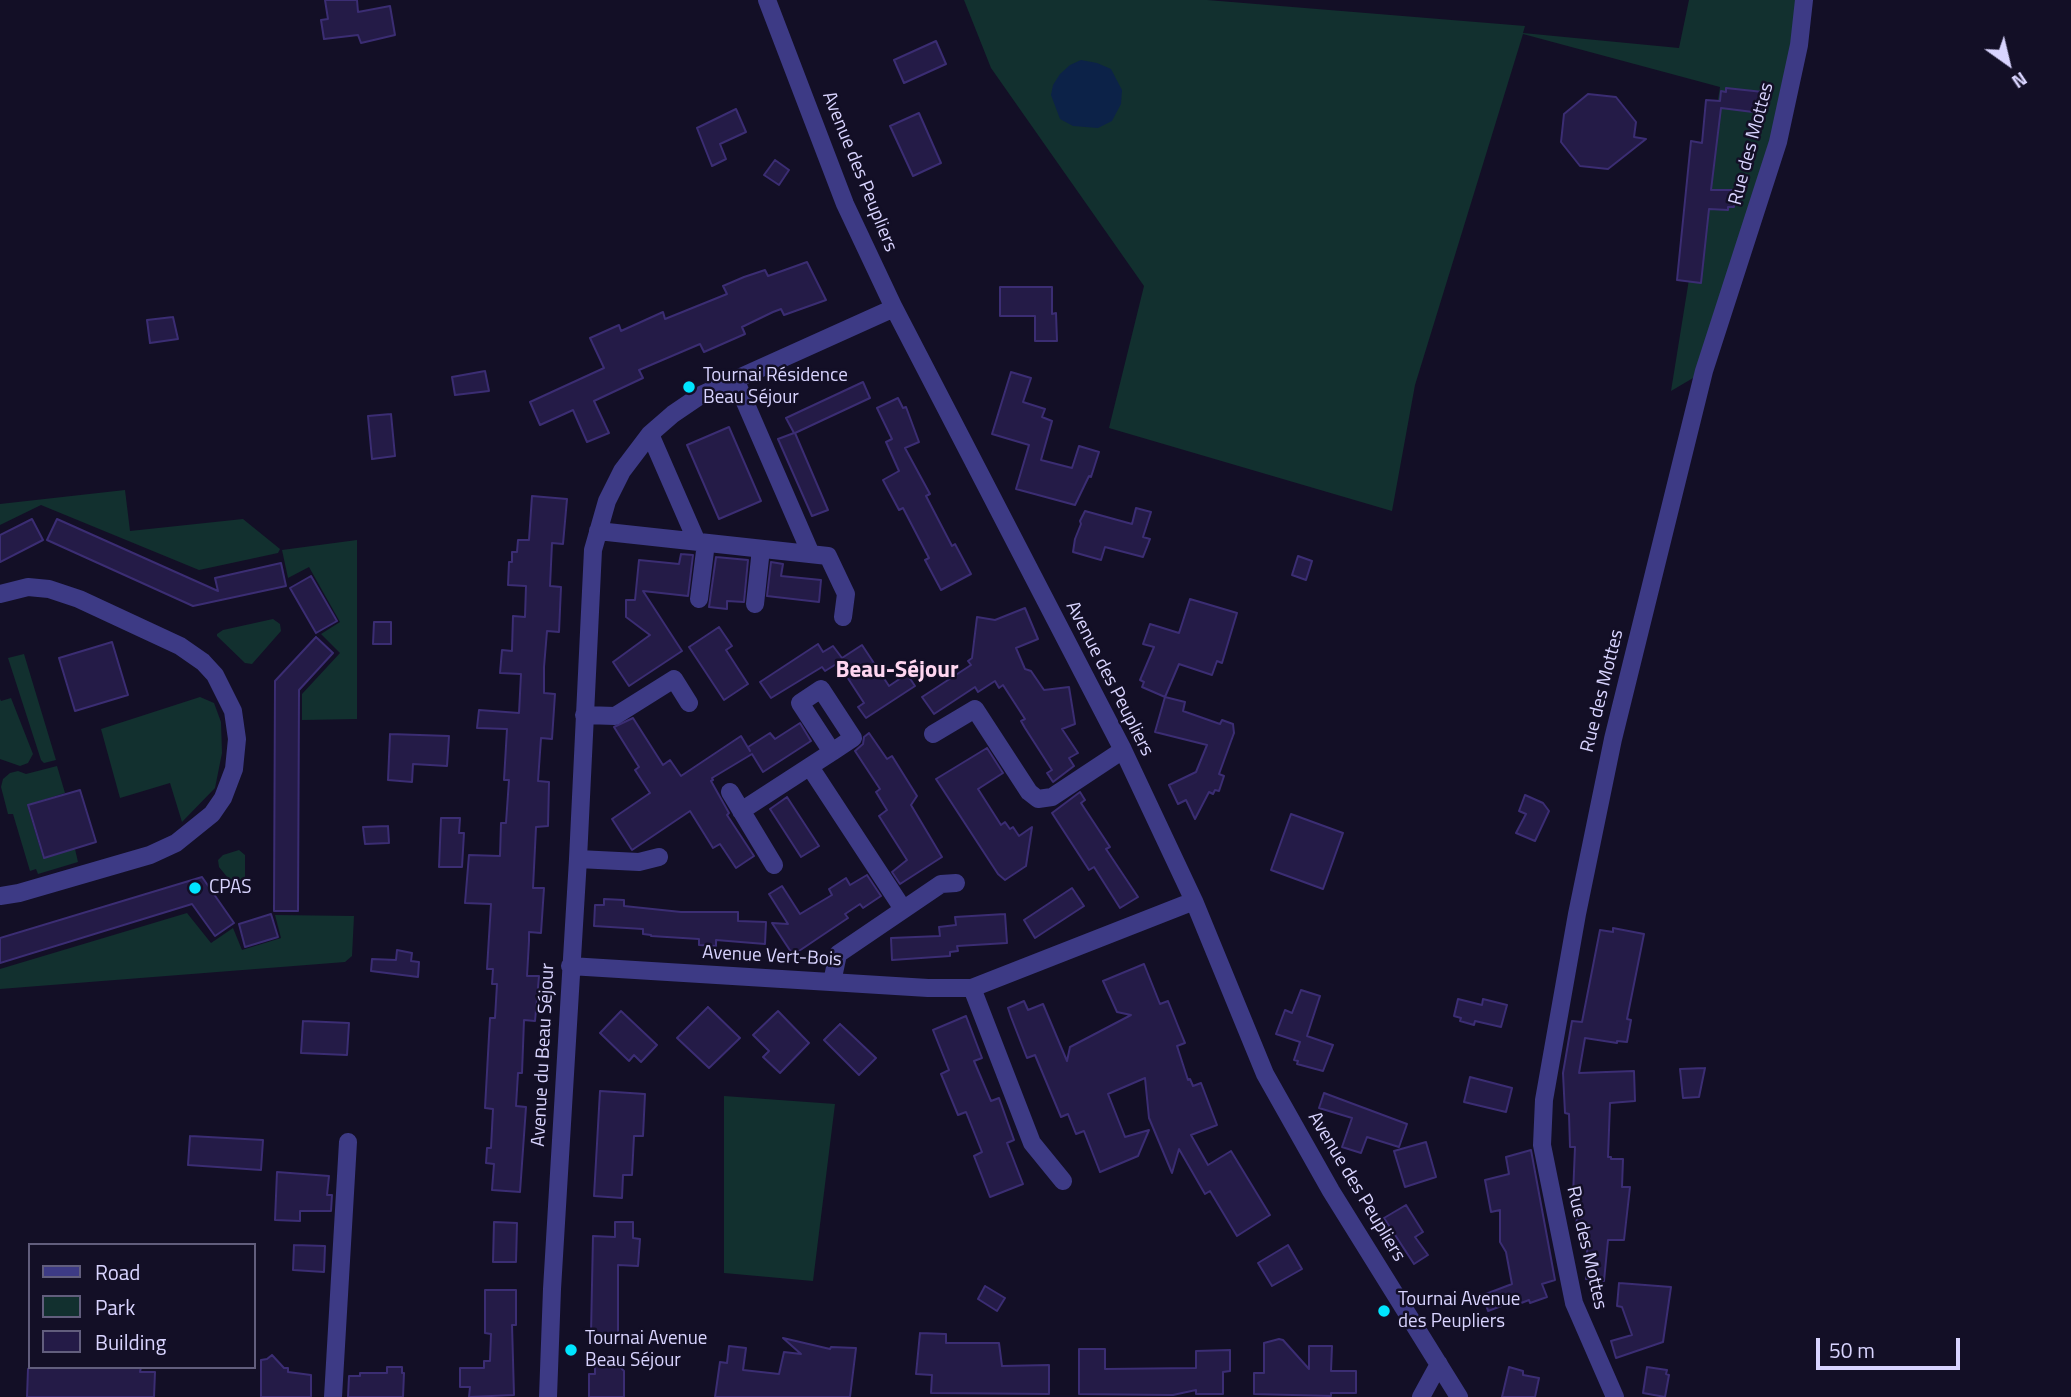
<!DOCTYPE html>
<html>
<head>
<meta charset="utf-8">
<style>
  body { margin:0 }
  #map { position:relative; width:2071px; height:1397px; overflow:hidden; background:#130f26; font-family:"Titillium Web",sans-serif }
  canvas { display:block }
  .legend { position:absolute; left:28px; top:1243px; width:228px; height:126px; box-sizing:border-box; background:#130f26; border:2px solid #625e7d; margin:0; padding:9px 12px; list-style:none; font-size:21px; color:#d9d4ff }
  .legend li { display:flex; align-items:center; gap:14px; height:35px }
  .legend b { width:35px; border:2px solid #625e7d }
  .north { position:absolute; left:1973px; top:28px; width:70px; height:70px; -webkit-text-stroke:5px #130f26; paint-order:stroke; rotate:146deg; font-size:19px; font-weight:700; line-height:28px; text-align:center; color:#d9d4ff }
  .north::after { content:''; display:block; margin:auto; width:24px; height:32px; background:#d9d4ff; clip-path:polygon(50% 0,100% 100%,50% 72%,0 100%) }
  .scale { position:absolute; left:1816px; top:1338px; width:144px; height:32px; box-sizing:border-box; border:4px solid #d9d4ff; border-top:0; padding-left:9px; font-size:21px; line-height:24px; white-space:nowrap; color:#d9d4ff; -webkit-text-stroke:5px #130f26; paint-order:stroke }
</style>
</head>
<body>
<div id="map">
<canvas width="2071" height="1397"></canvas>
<ul class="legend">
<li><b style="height:9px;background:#3d3a85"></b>Road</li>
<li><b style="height:19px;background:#12302f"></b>Park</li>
<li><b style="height:19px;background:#241b47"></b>Building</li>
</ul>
<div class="north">N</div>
<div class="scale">50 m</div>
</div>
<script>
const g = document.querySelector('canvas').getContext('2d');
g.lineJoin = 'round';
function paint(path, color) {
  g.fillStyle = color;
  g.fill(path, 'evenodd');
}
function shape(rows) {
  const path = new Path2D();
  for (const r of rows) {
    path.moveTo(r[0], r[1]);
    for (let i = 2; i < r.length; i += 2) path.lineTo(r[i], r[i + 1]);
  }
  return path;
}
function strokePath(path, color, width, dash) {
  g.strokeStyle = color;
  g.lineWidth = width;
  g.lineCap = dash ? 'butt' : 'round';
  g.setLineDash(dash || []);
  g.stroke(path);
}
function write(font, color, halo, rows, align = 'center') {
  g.font = font + ' "Titillium Web",sans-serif';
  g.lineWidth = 5;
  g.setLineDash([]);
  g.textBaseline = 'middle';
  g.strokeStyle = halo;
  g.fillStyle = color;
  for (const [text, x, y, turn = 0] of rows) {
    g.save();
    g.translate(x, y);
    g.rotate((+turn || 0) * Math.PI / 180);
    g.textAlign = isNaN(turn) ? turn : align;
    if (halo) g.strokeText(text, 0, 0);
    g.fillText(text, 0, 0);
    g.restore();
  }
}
const green = shape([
  [964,0,1207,0,1525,26,1523,33,1679,48,1689,0,1804,0,1786,107,1705,371,1671,391,1720,87,1523,34,1415,385,1392,511,1109,428,1144,286,991,68],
  [125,490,130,531,243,519,280,549,278,553,199,570,41,505,0,525,0,504],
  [357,540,357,719,302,720,302,694,340,653,321,634,340,622,309,567,288,578,282,550],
  [273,619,280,624,281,631,252,664,245,663,217,636,217,634,223,630],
  [24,654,56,760,44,763,41,760,8,658],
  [200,697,214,703,221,722,222,753,215,788,182,822,170,783,120,798,101,729],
  [11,698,33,754,28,763,20,766,0,759,0,699,1,701],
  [57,766,65,793,27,805,43,858,75,849,78,862,38,874,36,869,30,871,13,814,8,814,1,787,3,779,10,773,18,771,26,774],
  [239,850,245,855,245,880,243,887,236,888,219,867,218,860,223,855],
  [187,913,211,943,233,928,242,950,281,938,275,915,354,916,352,956,345,962,0,989,0,969],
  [724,1096,835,1104,813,1281,724,1273]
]);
const water = shape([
  [1081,60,1097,63,1111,69,1122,90,1121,104,1112,121,1098,128,1073,126,1060,119,1051,95,1053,85,1060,74,1070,65]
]);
const building = shape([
  [325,0,357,0,358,12,390,6,395,35,361,43,358,35,324,39,321,20,328,19,325,0],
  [936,41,946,64,904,83,894,60,936,41],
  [1726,88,1763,92,1761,113,1721,108,1711,190,1736,190,1734,207,1728,207,1728,210,1709,209,1701,283,1677,280,1691,141,1702,143,1706,100,1720,101,1721,91,1726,92,1726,88],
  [1588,94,1616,97,1636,122,1634,137,1646,139,1608,169,1580,166,1561,142,1564,114,1588,94],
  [736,109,746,132,720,144,726,159,712,166,697,128,736,109],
  [919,113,941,163,913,176,890,126,919,113],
  [775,160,789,170,779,185,764,175,775,160],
  [807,262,826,300,784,315,781,309,773,312,742,327,745,334,704,352,700,344,639,370,643,378,594,401,609,433,587,442,573,410,540,425,530,402,604,368,590,338,619,325,621,331,663,312,665,319,727,294,723,286,744,277,765,270,768,276,807,262],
  [1000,287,1052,287,1052,314,1056,313,1057,341,1035,341,1035,316,1000,316,1000,287],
  [173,317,178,339,150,343,147,320,173,317],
  [485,371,489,391,455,395,452,377,485,371],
  [1011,372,1031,378,1023,402,1045,409,1042,417,1052,421,1041,460,1072,468,1079,446,1099,452,1091,477,1089,476,1075,505,1016,489,1029,445,992,434,1011,372],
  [863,382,870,398,795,433,828,510,812,516,778,439,794,433,786,418,863,382],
  [898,398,903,408,906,407,919,442,905,448,930,494,926,496,952,546,955,544,971,574,941,590,925,560,929,558,903,508,899,510,883,480,899,471,886,442,892,439,877,408,898,398],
  [391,414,395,456,372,459,368,416,391,414],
  [729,427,761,501,719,519,687,445,729,427],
  [532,496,567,499,563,544,552,543,550,586,561,587,559,632,547,631,544,667,544,693,555,694,552,739,541,738,538,781,549,782,548,826,536,827,533,888,544,888,541,933,529,932,529,941,527,976,539,976,535,1021,524,1020,522,1073,518,1073,516,1106,526,1107,520,1192,492,1190,494,1164,486,1163,487,1148,491,1148,493,1109,485,1108,490,1018,495,1018,497,984,492,984,493,969,487,969,491,904,465,903,469,855,500,856,501,823,506,823,509,780,504,780,507,729,477,728,479,710,519,713,521,674,500,673,502,650,512,651,513,616,525,617,526,586,508,585,509,562,512,562,512,552,517,552,518,540,529,540,532,496],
  [1136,508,1151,512,1143,537,1150,539,1143,557,1105,547,1101,560,1073,552,1075,539,1081,524,1080,521,1085,511,1132,524,1136,508],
  [32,519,43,540,0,562,0,535,32,519],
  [57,519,218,591,215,578,281,563,286,586,193,606,47,540,57,519],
  [681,554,693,555,688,596,643,591,682,651,629,686,613,662,650,635,626,617,626,600,635,600,639,560,679,564,681,554],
  [1298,556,1312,561,1306,580,1292,575,1298,556],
  [716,557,748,560,744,602,727,601,727,609,709,607,716,557],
  [771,562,783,564,781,576,821,580,819,602,767,596,771,562],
  [311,576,337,621,316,633,290,588,311,576],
  [1190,599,1237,613,1222,663,1217,661,1212,675,1179,664,1165,697,1185,702,1183,711,1220,724,1222,720,1233,724,1234,733,1219,774,1224,776,1219,791,1215,790,1213,794,1209,792,1195,819,1186,800,1178,804,1169,785,1196,772,1207,745,1155,732,1165,697,1142,687,1144,682,1140,680,1154,647,1143,644,1150,624,1179,633,1190,599],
  [1025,608,1038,639,1016,648,1025,669,1031,671,1044,690,1069,687,1075,724,1062,729,1078,753,1069,758,1074,766,1053,782,1047,773,1052,770,1025,728,1021,721,1025,719,1003,685,999,688,995,681,978,692,975,687,934,714,922,697,971,665,968,661,972,658,977,617,995,620,1025,608],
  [374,622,391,622,391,644,373,644,374,622],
  [719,627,732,646,726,650,748,684,724,700,689,647,719,627],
  [316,637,333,653,299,690,298,911,274,911,275,681,316,637],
  [112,642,128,695,75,711,59,658,112,642],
  [818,644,823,652,833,646,842,658,862,645,889,686,907,674,915,686,866,718,858,707,864,703,838,663,825,671,822,667,771,698,760,682,818,644],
  [633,718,663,765,670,760,681,776,741,736,750,751,748,747,770,733,775,739,800,723,811,741,763,772,752,754,712,778,713,780,711,781,729,813,727,815,754,856,736,868,720,844,713,848,690,811,632,850,612,819,650,793,635,770,639,767,614,727,633,718],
  [869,733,887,759,892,756,917,796,911,805,942,857,900,884,892,872,907,860,879,816,887,810,876,792,880,789,855,751,863,744,864,737,869,733],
  [390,734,449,736,447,766,413,764,412,782,388,780,390,734],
  [987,748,1003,773,978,789,1001,825,1005,822,1010,829,1013,827,1019,836,1032,827,1026,866,1005,880,998,874,936,779,987,748],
  [80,790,96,842,44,858,28,805,80,790],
  [1080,792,1085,800,1081,803,1110,847,1106,849,1138,897,1120,908,1094,867,1089,870,1052,813,1080,792],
  [1525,795,1543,803,1549,811,1535,841,1516,833,1526,814,1519,811,1525,795],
  [787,797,819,846,801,857,770,809,787,797],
  [1291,814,1343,833,1323,889,1271,870,1291,814],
  [441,818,460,818,459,833,464,833,462,867,439,867,441,818],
  [388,826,389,843,365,844,363,827,388,826],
  [867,875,881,896,863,908,860,904,845,914,848,918,793,955,772,923,788,924,769,894,782,886,800,914,832,895,829,889,846,878,850,885,867,875],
  [202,877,234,923,215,936,192,904,0,963,0,938,202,877],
  [1072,888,1084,906,1035,938,1024,920,1072,888],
  [604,899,624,900,624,906,681,912,738,912,738,921,766,922,765,944,716,940,716,946,699,945,699,939,651,936,651,935,643,934,643,929,594,926,595,905,604,905,604,899],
  [271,914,278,937,245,947,239,924,271,914],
  [1005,914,1007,943,957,946,958,951,950,952,950,956,892,960,891,938,940,936,939,927,956,925,955,917,1005,914],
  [1613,928,1644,934,1627,1019,1631,1020,1627,1042,1617,1041,1617,1043,1585,1038,1579,1073,1634,1071,1635,1101,1610,1103,1608,1157,1611,1157,1611,1159,1623,1159,1622,1187,1630,1187,1624,1240,1608,1240,1604,1281,1586,1279,1588,1228,1576,1227,1579,1196,1573,1196,1575,1147,1570,1147,1569,1114,1565,1113,1563,1073,1572,1021,1582,1022,1600,930,1613,932,1613,928],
  [397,950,412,953,411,961,419,962,418,977,371,971,372,959,396,960,397,950],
  [1144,964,1160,1004,1168,1001,1178,1026,1185,1043,1177,1046,1188,1080,1190,1079,1193,1086,1201,1083,1217,1125,1191,1135,1208,1165,1231,1151,1270,1215,1237,1236,1210,1191,1205,1194,1179,1149,1172,1173,1149,1118,1145,1078,1108,1094,1125,1137,1149,1130,1138,1156,1100,1172,1084,1131,1076,1134,1068,1114,1061,1117,1035,1055,1027,1058,1011,1017,1008,1008,1024,1001,1028,1010,1043,1004,1067,1061,1070,1047,1131,1015,1117,1012,1103,981,1144,964],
  [1301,990,1320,996,1307,1036,1333,1045,1323,1071,1297,1064,1298,1061,1294,1060,1300,1042,1276,1034,1285,1010,1292,1013,1301,990],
  [1458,999,1482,1005,1483,999,1507,1005,1501,1027,1475,1021,1474,1025,1460,1021,1461,1018,1454,1016,1458,999],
  [708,1007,740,1038,709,1068,677,1038,708,1007],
  [621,1011,657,1045,641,1062,634,1055,629,1061,600,1033,621,1011],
  [778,1011,809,1043,780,1073,763,1057,769,1051,753,1035,778,1011],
  [966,1016,982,1058,974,1061,991,1101,999,1098,1014,1140,1007,1143,1023,1184,990,1197,974,1156,982,1152,966,1112,958,1115,941,1074,949,1070,933,1030,966,1016],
  [303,1021,349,1023,347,1055,301,1053,303,1021],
  [840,1024,876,1058,859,1075,824,1040,840,1024],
  [1705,1068,1699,1097,1683,1098,1680,1069,1705,1068],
  [1470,1077,1512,1088,1506,1112,1464,1102,1470,1077],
  [600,1091,645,1094,643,1136,634,1136,632,1175,623,1175,622,1198,594,1196,600,1091],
  [1324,1093,1407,1124,1399,1147,1367,1137,1361,1153,1342,1147,1352,1118,1319,1108,1324,1093],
  [190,1136,263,1140,261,1170,188,1165,190,1136],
  [1426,1142,1436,1177,1405,1187,1394,1151,1426,1142],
  [1531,1150,1555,1280,1542,1284,1547,1297,1530,1303,1529,1300,1516,1305,1515,1301,1488,1311,1483,1295,1512,1284,1506,1252,1500,1242,1500,1210,1491,1212,1485,1180,1509,1174,1506,1157,1531,1150],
  [277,1172,329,1176,327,1195,332,1195,331,1211,300,1211,300,1221,275,1220,277,1172],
  [1406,1205,1423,1232,1415,1237,1428,1255,1414,1264,1384,1218,1406,1205],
  [494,1222,517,1223,516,1262,493,1262,494,1222],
  [615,1222,633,1222,633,1238,640,1239,638,1266,618,1265,618,1334,591,1334,593,1236,615,1237,615,1222],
  [294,1245,325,1246,324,1272,293,1270,294,1245],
  [1288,1245,1302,1269,1272,1286,1258,1263,1288,1245],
  [1619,1283,1671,1287,1663,1342,1616,1358,1611,1341,1632,1335,1622,1307,1617,1306,1619,1283],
  [985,1286,1005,1298,997,1311,978,1299,985,1286],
  [485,1290,516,1290,516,1325,512,1325,514,1395,469,1397,470,1387,460,1387,460,1368,484,1368,484,1361,490,1361,491,1334,485,1333,485,1290],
  [920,1333,946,1334,946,1343,999,1343,1002,1366,1049,1365,1049,1394,931,1393,932,1375,916,1374,920,1333],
  [783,1338,830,1349,831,1347,856,1348,850,1397,715,1397,720,1362,727,1363,729,1346,746,1348,743,1370,779,1374,784,1352,801,1354,783,1338],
  [1279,1339,1283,1340,1309,1369,1309,1346,1332,1346,1331,1371,1356,1371,1356,1393,1331,1393,1331,1396,1254,1394,1254,1373,1264,1373,1264,1343,1279,1339],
  [1079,1349,1105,1349,1105,1369,1196,1368,1196,1351,1230,1350,1230,1371,1223,1372,1223,1394,1196,1394,1196,1390,1173,1395,1079,1394,1079,1349],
  [272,1355,284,1368,288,1368,288,1372,311,1375,311,1397,261,1397,261,1360,267,1359,272,1355],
  [595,1366,619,1366,624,1371,624,1397,589,1397,589,1374,595,1374,595,1366],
  [30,1367,141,1367,140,1372,155,1372,154,1397,27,1397,28,1369,30,1367],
  [387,1367,402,1367,402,1373,404,1373,403,1397,348,1397,349,1376,360,1376,360,1373,387,1373,387,1367],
  [1509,1367,1523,1371,1523,1375,1539,1378,1535,1397,1502,1397,1509,1367],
  [1647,1367,1667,1370,1666,1374,1669,1375,1665,1397,1643,1393,1647,1367]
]);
const minor = shape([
  [767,0,845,204,894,308,1123,750,1194,901,1265,1074,1331,1191,1459,1397],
  [735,379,811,554],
  [650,434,697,542],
  [598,531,828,556,846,594,843,617],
  [0,594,28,587,49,589,79,599,180,646,203,662,215,675,233,711,237,739,234,769,223,798,212,814,176,843,150,855,19,893,0,896],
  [699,599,706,543],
  [755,604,761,549],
  [584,715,615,716,674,679,689,703],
  [933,734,975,709,1029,792,1038,799,1052,797,1123,750],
  [810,767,903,909],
  [730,792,774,865],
  [741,811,832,752,800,703,821,689,853,738,832,752],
  [578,859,639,862,659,857],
  [570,966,928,988,972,988,1194,901],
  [832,982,838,954,941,884,956,883],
  [972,988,1032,1143,1063,1181],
  [333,1397,348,1142],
  [548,1397,552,1289,578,859,593,550,607,501,622,471,650,434,673,414,701,395,894,308],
  [1421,1397,1439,1364],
  [1615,1397,1574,1303,1542,1145,1544,1100,1577,914,1613,739,1704,371,1778,142,1799,45,1804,0]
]);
const markers = [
  [689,387,7,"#00e5ff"],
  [195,888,7,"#00e5ff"],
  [1384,1311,7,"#00e5ff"],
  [571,1350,7,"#00e5ff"]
];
const streetNames = [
  ["Rue des Mottes",1752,144,-75],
  ["Avenue des Peupliers",859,172,68],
  ["Avenue des Peupliers",1109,679,63],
  ["Rue des Mottes",1603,691,-76],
  ["Avenue Vert-Bois",772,957,3],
  ["Avenue du Beau Séjour",544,1055,-87],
  ["Avenue des Peupliers",1356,1187,59],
  ["Rue des Mottes",1586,1248,77]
];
const poiNames = [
  ["Tournai Résidence",703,376],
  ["Beau Séjour",703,398],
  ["CPAS",209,888],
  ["Tournai Avenue",1398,1300],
  ["des Peupliers",1398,1322],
  ["Tournai Avenue",585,1339],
  ["Beau Séjour",585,1361]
];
const quarterNames = [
  ["Beau-Séjour",897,671]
];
paint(green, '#12302f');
paint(water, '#0c2248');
paint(building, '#241b47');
strokePath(building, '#3b2d73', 2);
strokePath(minor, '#3d3a85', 18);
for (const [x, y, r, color] of markers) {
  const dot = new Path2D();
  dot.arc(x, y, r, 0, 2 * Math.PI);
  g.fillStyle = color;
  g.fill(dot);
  strokePath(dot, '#130f26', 2.5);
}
write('19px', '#d9d4ff', '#130f26', streetNames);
write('19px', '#d9d4ff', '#130f26', poiNames, 'left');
write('bold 23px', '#ffd6f0', '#130f26', quarterNames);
</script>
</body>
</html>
